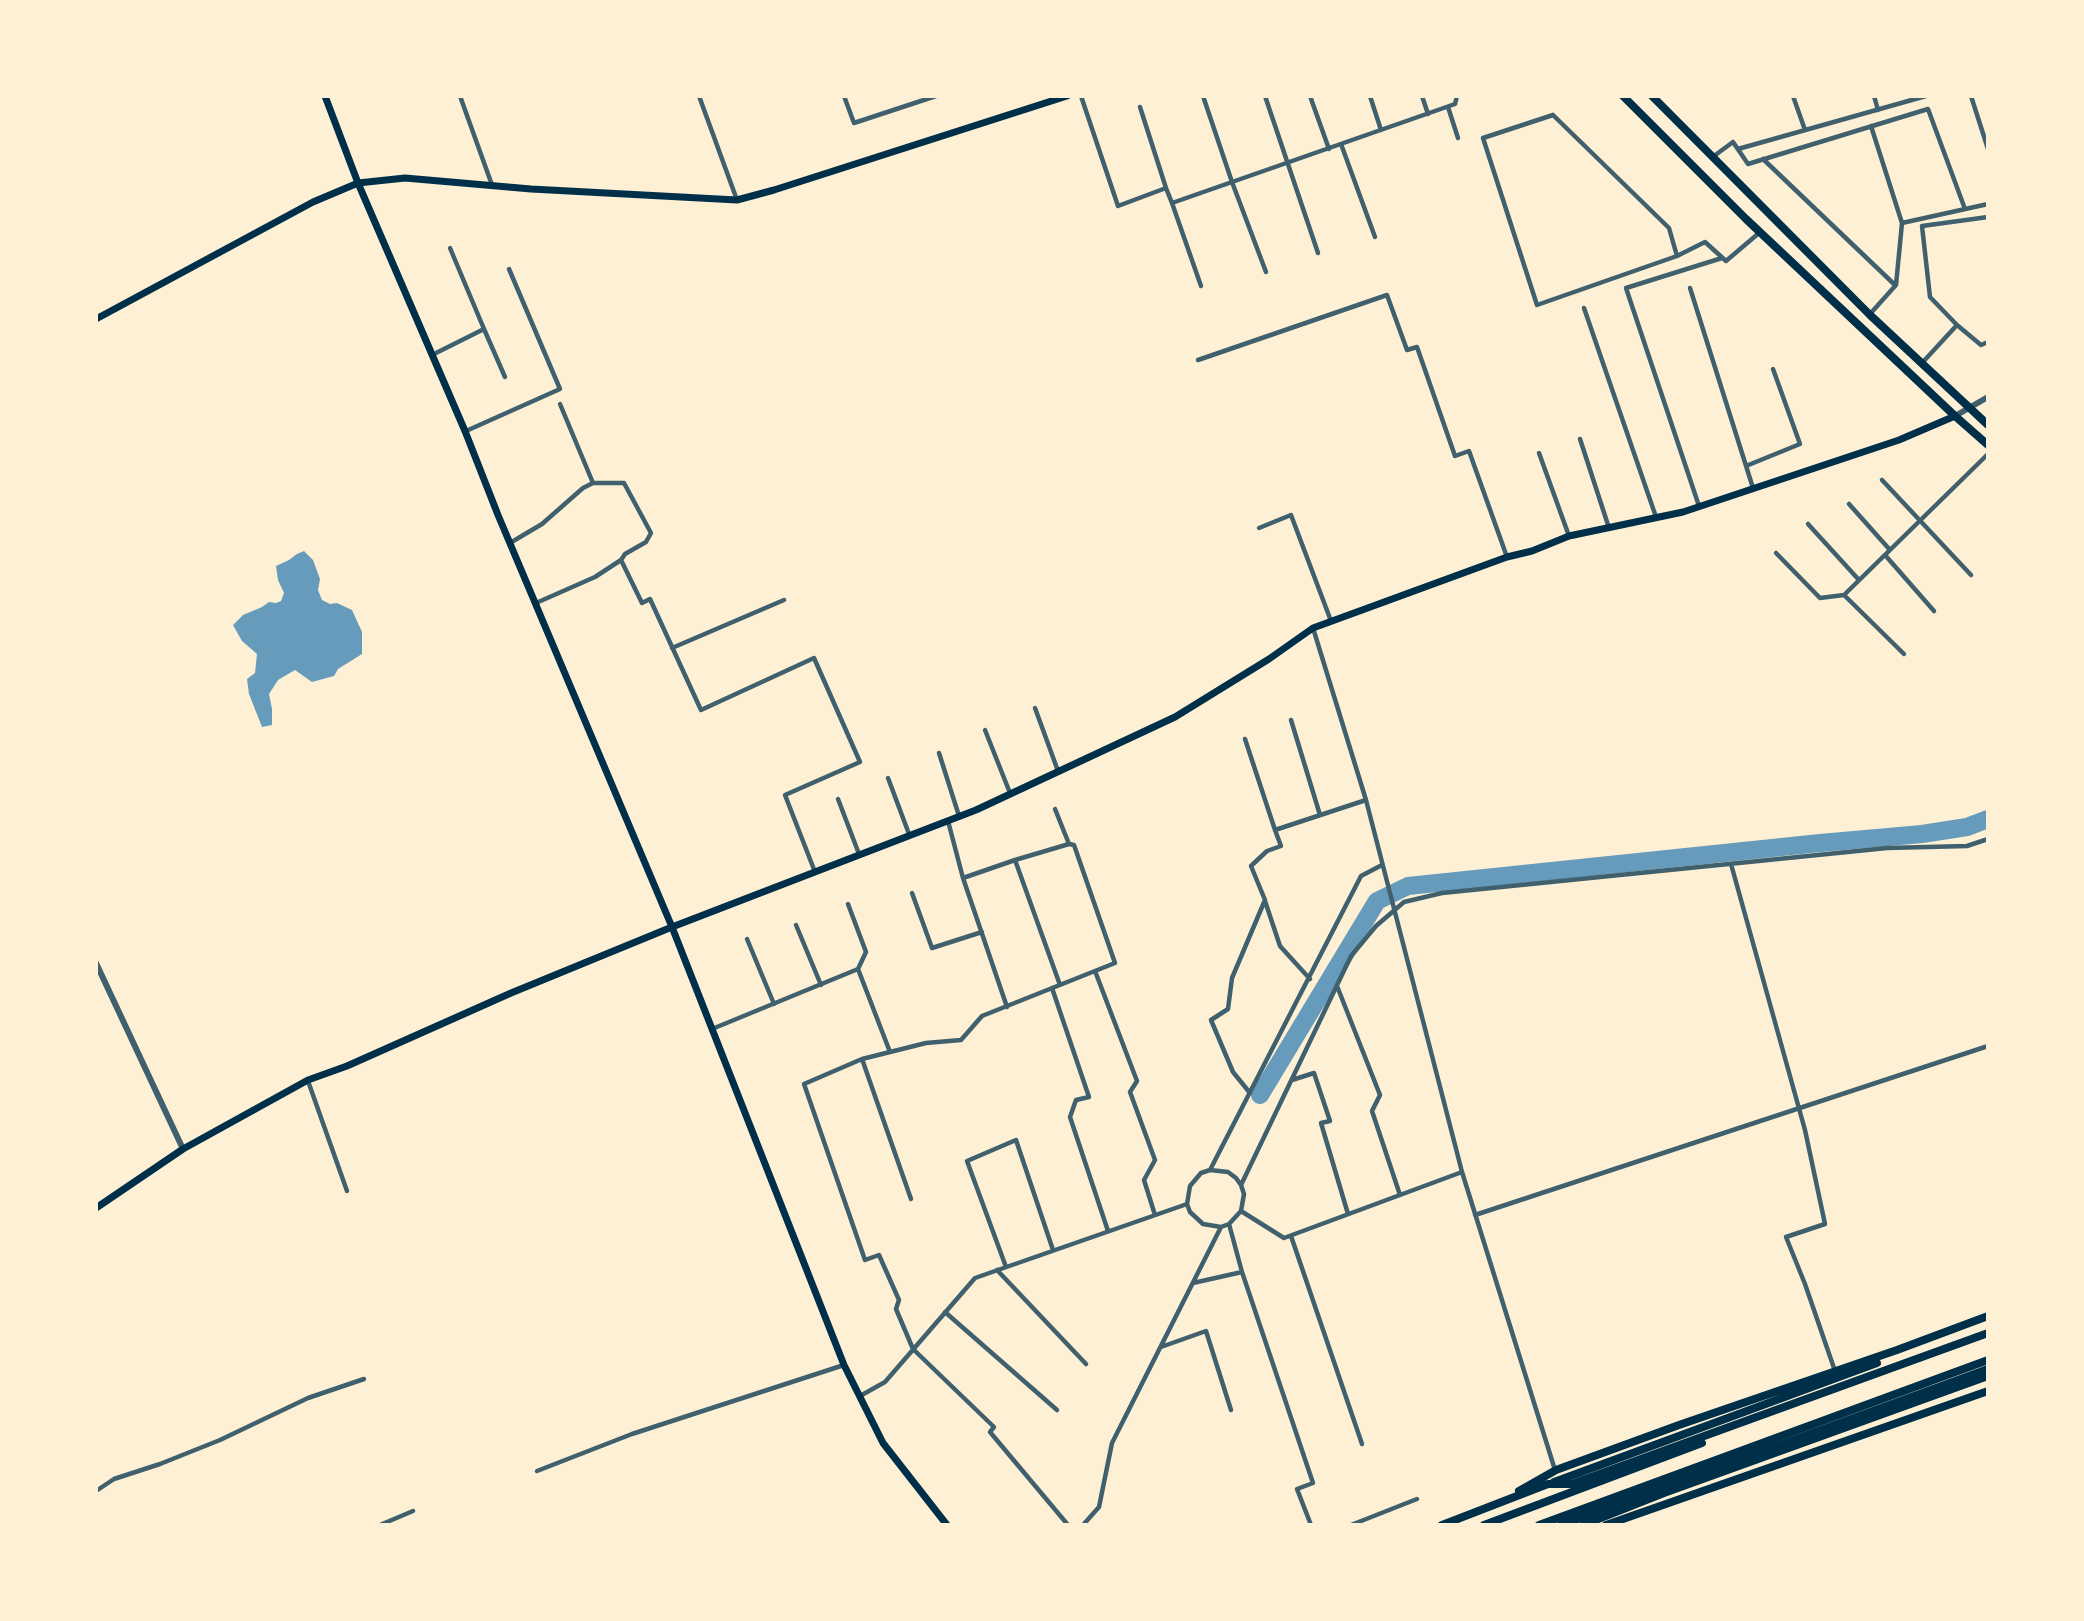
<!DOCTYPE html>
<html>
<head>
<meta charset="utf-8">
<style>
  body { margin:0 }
  #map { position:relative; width:2084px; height:1621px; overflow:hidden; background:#fdf0d5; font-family:"Fira Sans",sans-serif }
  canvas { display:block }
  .frame { position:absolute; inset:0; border:98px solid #fdf0d5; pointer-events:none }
</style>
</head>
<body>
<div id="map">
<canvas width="2084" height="1621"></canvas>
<div class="frame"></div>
</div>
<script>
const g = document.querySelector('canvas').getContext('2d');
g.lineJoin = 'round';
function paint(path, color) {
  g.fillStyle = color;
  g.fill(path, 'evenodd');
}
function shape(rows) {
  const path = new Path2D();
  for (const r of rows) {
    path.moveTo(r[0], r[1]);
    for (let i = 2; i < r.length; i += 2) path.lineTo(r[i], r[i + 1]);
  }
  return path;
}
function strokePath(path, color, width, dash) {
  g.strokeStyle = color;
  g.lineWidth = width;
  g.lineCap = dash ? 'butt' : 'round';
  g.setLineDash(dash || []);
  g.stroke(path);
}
const water = shape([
  [304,551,313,560,320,579,318,590,322,600,330,604,337,603,352,610,362,632,362,654,338,669,334,676,312,682,295,670,278,680,269,694,272,709,272,725,262,727,249,694,247,679,255,673,257,654,242,641,233,625,243,615,262,607,269,602,276,603,281,601,284,593,278,580,276,566,289,560,297,554]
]);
const river = shape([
  [1260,1095,1377,901,1408,886,1820,843,1922,834,1967,827,1988,819]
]);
const minor = shape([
  [460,96,492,185],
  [699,96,737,200],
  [844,96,854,123,936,96],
  [1081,96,1118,206,1166,188,1172,203,1455,104,1457,96],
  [1203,96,1232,182,1266,272],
  [1265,96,1318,253],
  [1310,96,1329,149],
  [1370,96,1381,130],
  [1422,96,1428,114],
  [1793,96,1805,130],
  [1874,96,1878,110],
  [1971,96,1988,149],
  [1140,107,1166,188],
  [1448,107,1458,138],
  [1553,115,1669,228,1677,256,1537,305,1483,138,1553,115],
  [1341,144,1375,237],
  [1738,149,1926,96],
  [1714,156,1733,142,1748,164,1928,109,1965,209],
  [1763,159,1895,285],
  [1172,203,1201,286],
  [1988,217,1922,226,1930,297,1957,325,1981,345,1988,342],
  [1902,223,1988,204],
  [1677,256,1705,242,1726,261,1759,233],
  [1690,288,1753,488],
  [1584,308,1656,517],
  [1870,314,1896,285,1902,223,1871,126],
  [484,329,505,377],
  [432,355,484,329,450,248],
  [1198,360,1387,295,1407,350,1417,347,1455,456,1469,451,1507,557],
  [1922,363,1957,325],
  [560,404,593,483],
  [466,431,560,389,509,269],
  [1580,439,1609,528],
  [1539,453,1569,536],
  [1746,466,1800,444,1773,369],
  [1882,480,1971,575],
  [1849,504,1890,550,1885,555,1934,611],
  [1699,506,1626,288,1722,258],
  [1808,524,1859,580],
  [1259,528,1291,515,1331,621],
  [510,543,542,524,583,488,593,483,624,483,651,533,646,542,625,554,621,560,642,603,650,599,701,710,814,658,860,762,785,795,815,872],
  [1776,553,1820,598,1844,595,1988,454],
  [1844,595,1904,654],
  [536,603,595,577,621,560],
  [1313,628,1366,800,1462,1172,1555,1470],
  [672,648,784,600],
  [1035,708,1058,771],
  [1291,720,1320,815],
  [985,730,1010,793],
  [1245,739,1275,830],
  [939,753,959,816],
  [888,778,909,834],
  [838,799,859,854],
  [948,821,963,878,1007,1007],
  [1015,860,1069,844,1055,809],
  [1731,864,1805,1130,1825,1224,1786,1237,1805,1284,1835,1371],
  [963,878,1015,860,1060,985],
  [912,893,932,948,982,932],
  [1265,901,1280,946,1310,979],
  [848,904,866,952,858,969],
  [796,925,821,985],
  [747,939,774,1004],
  [1095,971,1137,1081,1130,1092,1155,1160,1144,1180,1155,1215],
  [1337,986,1380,1095,1372,1111,1400,1195],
  [1052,988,1089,1097,1076,1100,1070,1117,1108,1231],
  [712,1029,858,969,890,1052,926,1043,961,1040,982,1016,1115,963,1074,845,1069,844],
  [890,1052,862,1059,804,1084,865,1260,879,1255,899,1300,896,1309,913,1349,994,1427,990,1432,1068,1525],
  [862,1059,911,1199],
  [1292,1080,1314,1073,1330,1121,1321,1123,1348,1214],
  [308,1081,347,1191],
  [1250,1093,1233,1072,1211,1020,1228,1009,1232,978,1265,900,1251,866,1267,851,1281,846,1275,830,1366,800],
  [1210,1170,1228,1172,1236,1178,1241,1185],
  [1241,1211,1284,1238,1462,1172],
  [1475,1215,1988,1046],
  [1229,1224,1242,1272],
  [1221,1227,1203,1224,1190,1212,1187,1204,1190,1186,1201,1173,1210,1170,1361,876,1382,865],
  [1291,1236,1362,1444],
  [1006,1267,967,1161,1016,1140,1053,1250],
  [997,1270,1086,1364],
  [1193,1283,1242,1272,1313,1483,1297,1489,1311,1525],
  [945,1312,1057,1410],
  [1161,1347,1206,1331,1231,1410],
  [860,1396,885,1382,975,1278,1187,1204],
  [537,1471,632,1434,844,1365],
  [96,1491,114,1479,160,1464,220,1440,308,1398,364,1379],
  [380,1525,413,1511],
  [1083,1525,1099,1507,1112,1443,1221,1227,1229,1224,1241,1211,1244,1194,1241,1185,1351,956,1376,926,1404,902,1442,893,1887,848,1967,846,1988,839],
  [1351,1525,1417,1499]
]);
const tertiary = shape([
  [1955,416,1988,397],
  [96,963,183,1149]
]);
const secondary = shape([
  [325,96,358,183,465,431,498,515,672,927,844,1365,883,1443,947,1525],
  [96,319,313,202,358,183,405,178,531,189,737,200,774,190,1067,96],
  [96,1208,183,1149,308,1080,347,1066,511,993,672,927,976,810,1175,717,1269,659,1313,628,1507,557,1532,551,1569,536,1683,512,1899,440,1955,416]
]);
const primary = shape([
  [1623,96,1746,219,1955,416,1988,445],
  [1652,96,1870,315,1988,425]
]);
const trunk = shape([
  [1554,1482,1877,1363],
  [1519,1491,1556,1470,1679,1425,1897,1350,1988,1316],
  [1442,1525,1548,1484,1572,1484,1988,1333],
  [1484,1525,1702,1443],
  [1539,1525,1988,1360],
  [1561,1525,1988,1369],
  [1583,1525,1664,1493,1988,1376],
  [1606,1525,1988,1391]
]);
paint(water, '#669bbc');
strokePath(river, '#669bbc', 18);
strokePath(minor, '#3f606c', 4.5);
strokePath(tertiary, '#3f606c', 6);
strokePath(secondary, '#003049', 7);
strokePath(primary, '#003049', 8);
strokePath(trunk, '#003049', 8);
</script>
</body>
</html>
